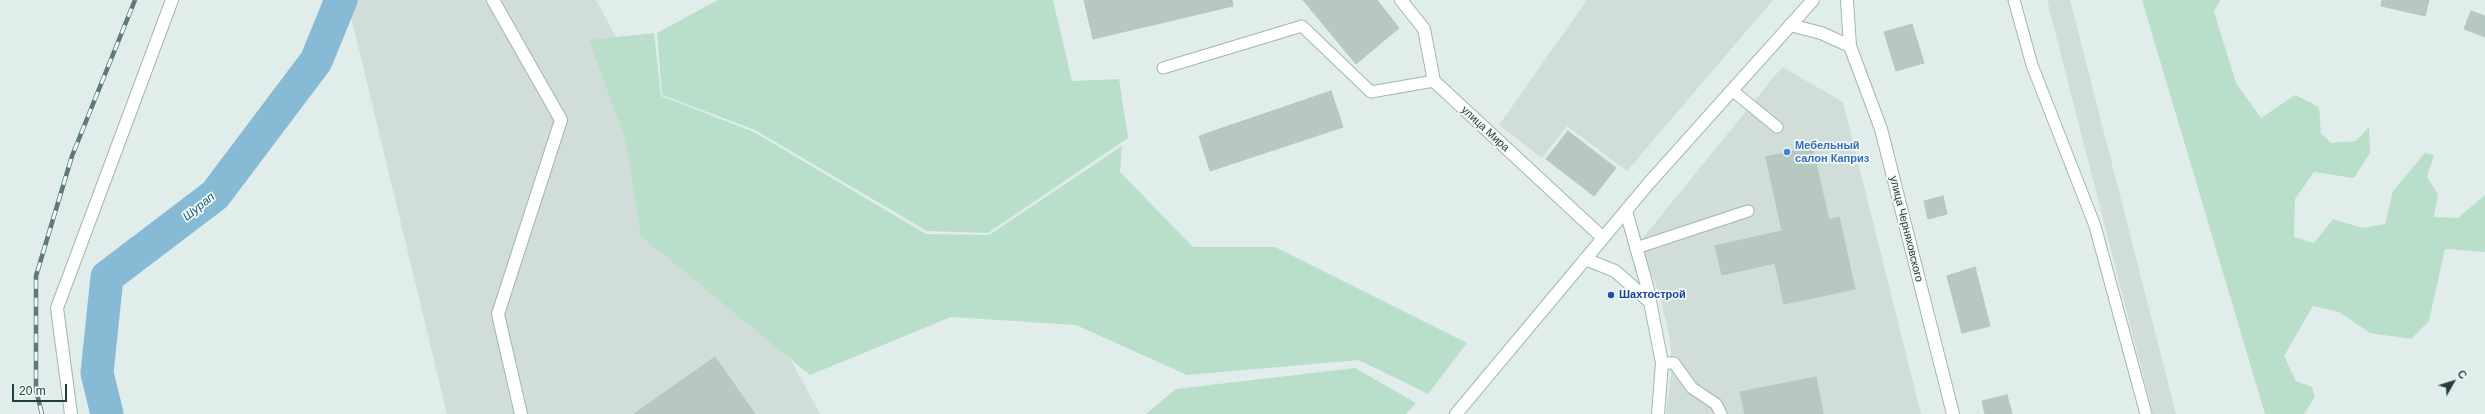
<!DOCTYPE html>
<html>
<head>
<meta charset="utf-8">
<style>
  body { margin:0 }
  #map { position:relative; width:2485px; height:414px; overflow:hidden; background:#e1edea; font-family:Helvetica,sans-serif }
  canvas { display:block }
  .north { position:absolute; left:2433px; top:362px; width:40px; height:40px; -webkit-text-stroke:3px #f2f9f7; paint-order:stroke; rotate:51deg; font-size:11px; font-weight:700; line-height:16px; text-align:center; color:#213f3c }
  .north::after { content:''; display:block; margin:auto; width:14px; height:18px; background:#213f3c; clip-path:polygon(50% 0,100% 100%,50% 72%,0 100%) }
  .scale { position:absolute; left:12px; top:384px; width:55px; height:18px; box-sizing:border-box; border:2px solid #213f3c; border-top:0; padding-left:5px; font-size:12px; line-height:14px; white-space:nowrap; color:#213f3c; -webkit-text-stroke:3px #f2f9f7; paint-order:stroke }
</style>
</head>
<body>
<div id="map">
<canvas width="2485" height="414"></canvas>
<div class="north">С</div>
<div class="scale">20 m</div>
</div>
<script>
const g = document.querySelector('canvas').getContext('2d');
g.lineJoin = 'round';
function paint(path, color) {
  g.fillStyle = color;
  g.fill(path, 'evenodd');
}
function shape(rows) {
  const path = new Path2D();
  for (const r of rows) {
    path.moveTo(r[0], r[1]);
    for (let i = 2; i < r.length; i += 2) path.lineTo(r[i], r[i + 1]);
  }
  return path;
}
function strokePath(path, color, width, dash) {
  g.strokeStyle = color;
  g.lineWidth = width;
  g.lineCap = dash ? 'butt' : 'round';
  g.setLineDash(dash || []);
  g.stroke(path);
}
function write(font, color, halo, rows, align = 'center') {
  g.font = font + ' Helvetica,sans-serif';
  g.lineWidth = 3.5;
  g.setLineDash([]);
  g.textBaseline = 'middle';
  g.strokeStyle = halo;
  g.fillStyle = color;
  for (const [text, x, y, turn = 0] of rows) {
    g.save();
    g.translate(x, y);
    g.rotate((+turn || 0) * Math.PI / 180);
    g.textAlign = isNaN(turn) ? turn : align;
    if (halo) g.strokeText(text, 0, 0);
    g.fillText(text, 0, 0);
    g.restore();
  }
}
const built = shape([
  [347,0,596,0,820,414,447,414],
  [1587,0,1773,0,1627,171,1567,126,1542,158,1499,125],
  [2047,0,2070,0,2176,414,2153,414],
  [1782,67,1843,102,1921,414,1666,414,1672,364,1669,335,1659,292,1638,244]
]);
const green = shape([
  [718,0,1053,0,1072,81,1119,79,1128,138,988,233,927,231,755,130,662,95,657,33],
  [2142,0,2220,0,2214,12,2236,83,2261,118,2295,95,2319,107,2321,133,2331,143,2356,141,2369,127,2370,153,2354,178,2314,172,2295,199,2294,237,2314,243,2333,219,2362,228,2385,224,2393,191,2425,153,2434,155,2427,177,2438,194,2434,217,2458,218,2485,195,2485,252,2445,249,2429,321,2411,339,2370,333,2339,312,2313,306,2284,356,2296,381,2312,387,2315,397,2304,414,2265,414],
  [654,33,661,96,754,132,926,234,989,235,1122,146,1120,172,1193,247,1275,247,1467,343,1428,394,1359,360,1187,375,1076,325,951,317,810,375,641,236,626,141,589,40],
  [1355,368,1416,403,1406,414,1146,414,1176,389]
]);
const river = shape([
  [107,414,97,373,107,277,215,195,316,61,341,0]
]);
const building = shape([
  [1084,0,1232,0,1233,6,1093,39,1084,0],
  [1303,0,1377,0,1399,28,1356,64,1303,0],
  [2382,0,2429,0,2425,16,2381,6,2382,0],
  [2471,11,2485,16,2485,37,2464,29,2471,11],
  [1912,24,1924,63,1896,71,1884,32,1912,24],
  [1331,91,1343,127,1210,171,1199,136,1331,91],
  [1568,131,1616,168,1594,196,1546,159,1568,131],
  [1812,147,1829,220,1839,217,1855,289,1784,304,1775,263,1722,275,1715,246,1782,231,1766,157,1812,147],
  [1943,196,1947,214,1928,219,1924,201,1943,196],
  [1975,267,1990,326,1962,333,1947,276,1975,267],
  [715,357,755,414,634,414,715,357],
  [1816,377,1823,414,1745,414,1740,392,1816,377],
  [2007,395,2012,414,1985,414,1982,401,2007,395]
]);
const service = shape([
  [2014,0,2032,65,2095,226,2146,414],
  [1163,68,1302,26,1371,92,1434,81],
  [1733,91,1777,127],
  [1636,248,1748,211],
  [1662,363,1674,363,1692,388,1716,404,1721,414]
]);
const minor = shape([
  [493,0,561,120,498,314,521,414],
  [1401,0,1424,29,1434,81,1603,238],
  [1847,0,1850,46],
  [1790,25,1821,33,1850,46,1881,129,1953,414],
  [1626,211,1647,286,1662,363,1658,414],
  [1585,259,1615,271,1650,302],
  [71,414,57,308,172,0]
]);
const secondary = shape([
  [1456,414,1649,183,1813,0]
]);
const rail = shape([
  [42,414,36,390,36,276,72,156,135,0]
]);
const markers = [
  [1787,152,4,"#3f7fe0"],
  [1611,295,4,"#1a4fb4"]
];
const streetNames = [
  ["улица Мира",1485,129,43],
  ["улица Черняховского",1906,229,76]
];
const shopNames = [
  ["Мебельный",1795,146],
  ["салон Каприз",1795,159]
];
const transitNames = [
  ["Шахтострой",1619,295]
];
const waterNames = [
  ["Шурап",199,207,-39]
];
paint(built, '#d0ddd9');
paint(green, '#b9dfcb');
strokePath(river, '#86bad5', 33);
paint(building, '#b7c8c3');
strokePath(building, '#b3c7c2', 1);
strokePath(service, '#a4b5b2', 13);
strokePath(minor, '#a4b5b2', 14);
strokePath(secondary, '#9fb9b5', 14);
strokePath(service, '#fff', 11);
strokePath(minor, '#fff', 12);
strokePath(secondary, '#fff', 12);
strokePath(rail, '#5b7a78', 4.5);
strokePath(rail, '#f2f9f7', 3, [9]);
for (const [x, y, r, color] of markers) {
  const dot = new Path2D();
  dot.arc(x, y, r, 0, 2 * Math.PI);
  g.fillStyle = color;
  g.fill(dot);
  strokePath(dot, '#f2f9f7', 1.5);
}
write('11px', '#213f3c', '#f2f9f7', streetNames);
write('bold 11px', '#366cbe', '#f2f9f7', shopNames, 'left');
write('bold 11px', '#164399', '#f2f9f7', transitNames, 'left');
write('italic 12px', '#17597e', '#f2f9f7', waterNames);
</script>
</body>
</html>
